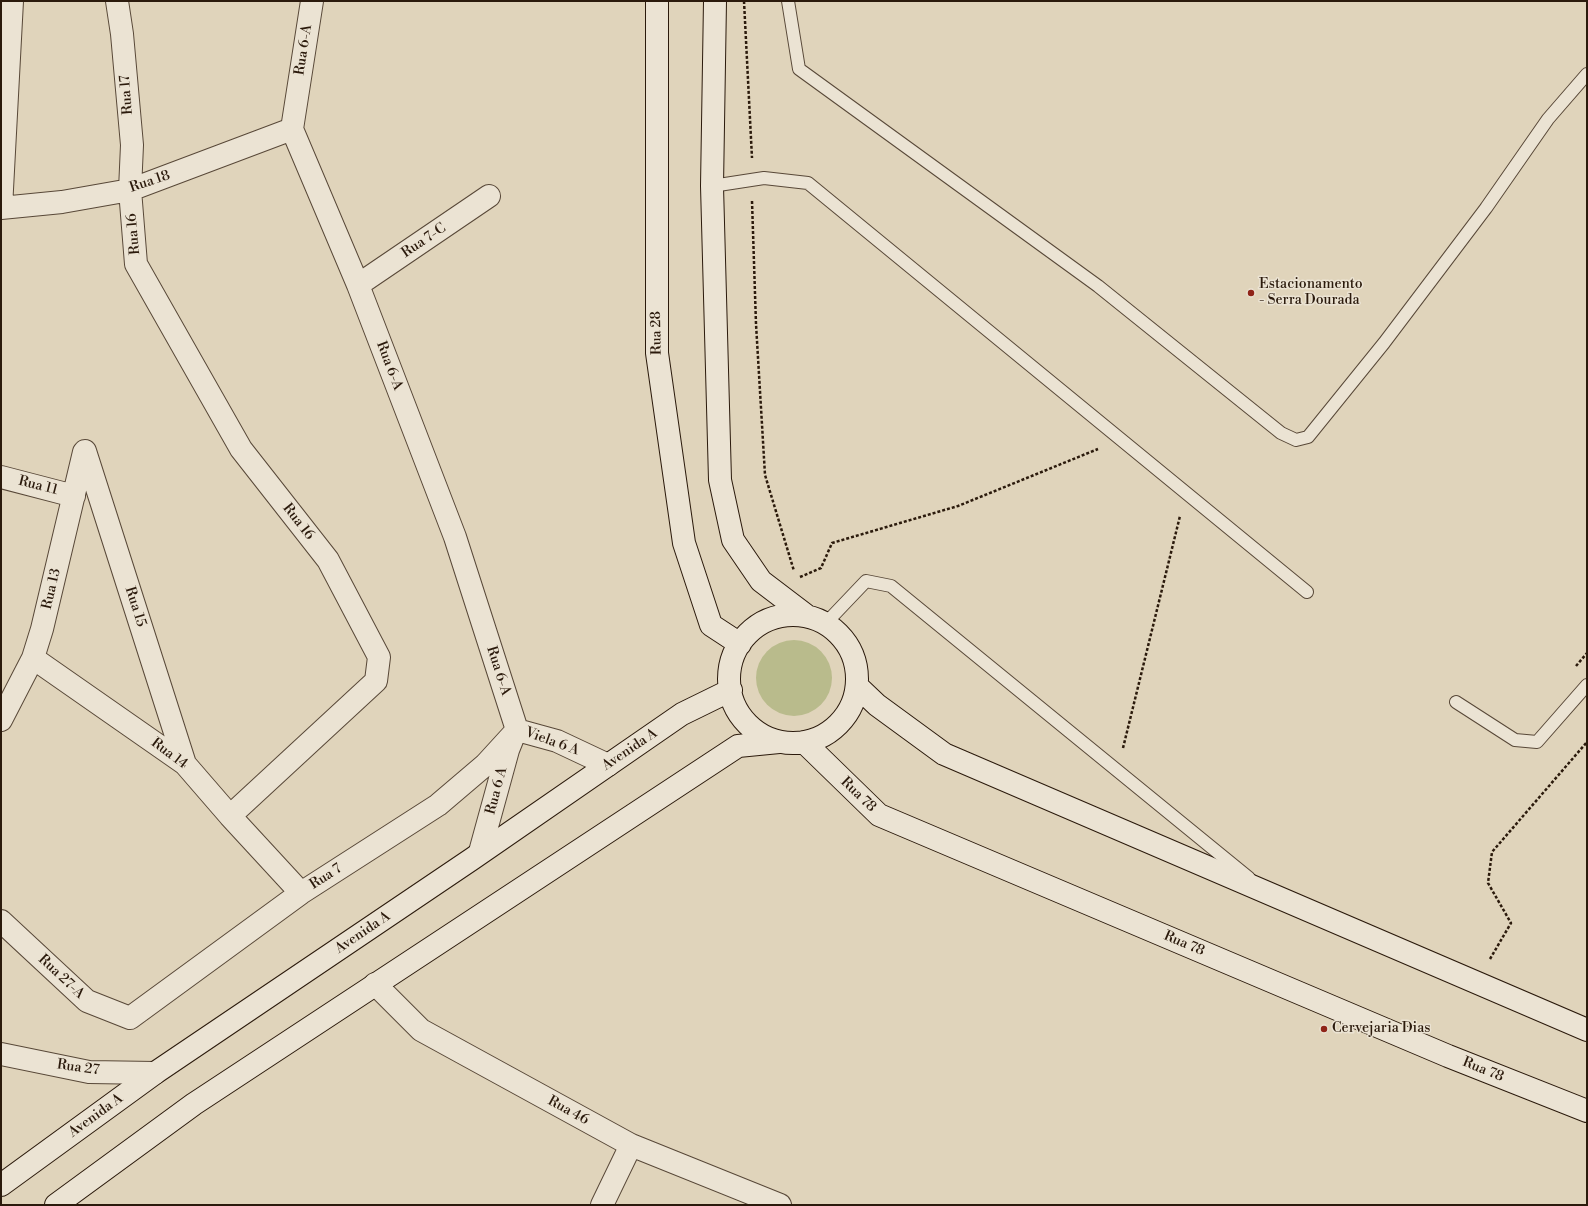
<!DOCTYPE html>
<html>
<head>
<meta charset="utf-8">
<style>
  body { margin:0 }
  #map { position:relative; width:1588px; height:1206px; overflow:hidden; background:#e0d4bb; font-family:"Libre Bodoni",serif }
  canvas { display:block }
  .frame { position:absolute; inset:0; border:2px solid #2b1a0c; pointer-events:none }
</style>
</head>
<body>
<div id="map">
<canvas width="1588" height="1206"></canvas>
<div class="frame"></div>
</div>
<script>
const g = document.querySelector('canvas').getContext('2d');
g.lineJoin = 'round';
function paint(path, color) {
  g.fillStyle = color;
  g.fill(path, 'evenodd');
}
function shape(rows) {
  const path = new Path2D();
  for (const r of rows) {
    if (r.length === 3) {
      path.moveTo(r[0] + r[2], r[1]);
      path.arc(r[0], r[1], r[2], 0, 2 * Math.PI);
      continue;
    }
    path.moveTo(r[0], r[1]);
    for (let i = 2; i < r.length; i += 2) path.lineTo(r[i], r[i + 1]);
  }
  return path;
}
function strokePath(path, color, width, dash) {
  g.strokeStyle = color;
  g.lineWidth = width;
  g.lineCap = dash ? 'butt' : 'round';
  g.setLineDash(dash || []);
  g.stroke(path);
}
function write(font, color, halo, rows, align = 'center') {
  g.font = font + ' "Libre Bodoni",serif';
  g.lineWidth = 3;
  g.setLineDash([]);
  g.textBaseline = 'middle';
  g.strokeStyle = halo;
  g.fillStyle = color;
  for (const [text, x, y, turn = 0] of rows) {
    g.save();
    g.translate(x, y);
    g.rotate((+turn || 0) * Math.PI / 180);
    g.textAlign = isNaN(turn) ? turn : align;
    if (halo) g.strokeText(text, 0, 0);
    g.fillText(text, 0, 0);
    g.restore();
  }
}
const green = shape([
  [794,678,38]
]);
const path = shape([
  [744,1,752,158],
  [752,201,756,324,765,475,794,571],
  [800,577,821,568,832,543,958,506,1098,449],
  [1576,666,1587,653],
  [1123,748,1180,516],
  [1490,959,1511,923,1488,883,1492,852,1587,742]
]);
const service = shape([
  [788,1,799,69,1098,286,1281,433,1296,440,1308,437,1384,343,1486,208,1548,119,1587,74],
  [712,186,764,178,808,183,1307,592],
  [826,623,866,581,891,586,1249,878],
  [1456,702,1515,740,1537,742,1587,685]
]);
const minor = shape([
  [117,1,122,34,132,145,130,190,136,264,241,449,328,560,379,657,376,681,230,816],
  [312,1,292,129,358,285,455,537,517,730],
  [1,208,62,202,130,190,292,129],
  [1,208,12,1],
  [358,285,489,196],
  [85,451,185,764],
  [1,477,74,496],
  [33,658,185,764,230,816,301,893],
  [1,720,33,658,42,629,84,452],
  [517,730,557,741,608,765],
  [480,852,508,750,512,740],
  [1,921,87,1001,130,1018,301,893,438,805,485,765,517,730],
  [375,984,421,1030,631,1145,780,1205],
  [1,1054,89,1072,155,1073],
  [602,1205,631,1145]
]);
const secondary = shape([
  [657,1,657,353,684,543,711,625,740,644],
  [715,1,712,186,720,480,733,540,761,581,807,616],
  [793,679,64],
  [857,686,877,705,944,754,1587,1030],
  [804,742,879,815,1448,1056,1587,1111],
  [1,1185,155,1073,472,859,682,714,731,690],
  [56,1205,194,1104,738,746,779,742]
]);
const markers = [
  [1251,293,4,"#8f2418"],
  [1324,1029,4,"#8f2418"]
];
const streetNames = [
  ["Rua 6-A",304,50,-81],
  ["Rua 17",127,95,-95],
  ["Rua 18",150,182,-19],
  ["Rua 16",134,234,-95],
  ["Rua 7-C",424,241,-34],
  ["Rua 28",657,333,-91],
  ["Rua 6-A",389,366,69],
  ["Rua 11",38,486,14],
  ["Rua 16",298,522,52],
  ["Rua 13",52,589,-77],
  ["Rua 15",135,607,72],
  ["Rua 6-A",498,671,72],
  ["Viela 6 A",552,742,20],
  ["Avenida A",630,750,-34],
  ["Rua 14",169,754,37],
  ["Rua 6 A",497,791,-75],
  ["Rua 78",858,795,44],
  ["Rua 7",326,877,-33],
  ["Avenida A",363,933,-34],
  ["Rua 78",1184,944,23],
  ["Rua 27-A",61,977,43],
  ["Rua 27",78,1068,8],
  ["Rua 78",1483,1070,22],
  ["Rua 46",568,1111,29],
  ["Avenida A",96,1116,-36]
];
const poiNames = [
  ["Estacionamento",1259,285],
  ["- Serra Dourada",1259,301],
  ["Cervejaria Dias",1332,1029]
];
paint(green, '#b9bb8c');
strokePath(service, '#584838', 14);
strokePath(minor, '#584838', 24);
strokePath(secondary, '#2b1a0c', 24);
strokePath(path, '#2b1a0c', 2.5, [3, 2]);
strokePath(service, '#ebe3d3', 12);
strokePath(minor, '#ebe3d3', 22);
strokePath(secondary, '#ebe3d3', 22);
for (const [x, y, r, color] of markers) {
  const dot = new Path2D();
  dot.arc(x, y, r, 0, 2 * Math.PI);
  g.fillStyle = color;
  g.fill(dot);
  strokePath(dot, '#ebe3d3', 1.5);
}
write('14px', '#2b1a0c', '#ebe3d3', streetNames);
write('14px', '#2b1a0c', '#ebe3d3', poiNames, 'left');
</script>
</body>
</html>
